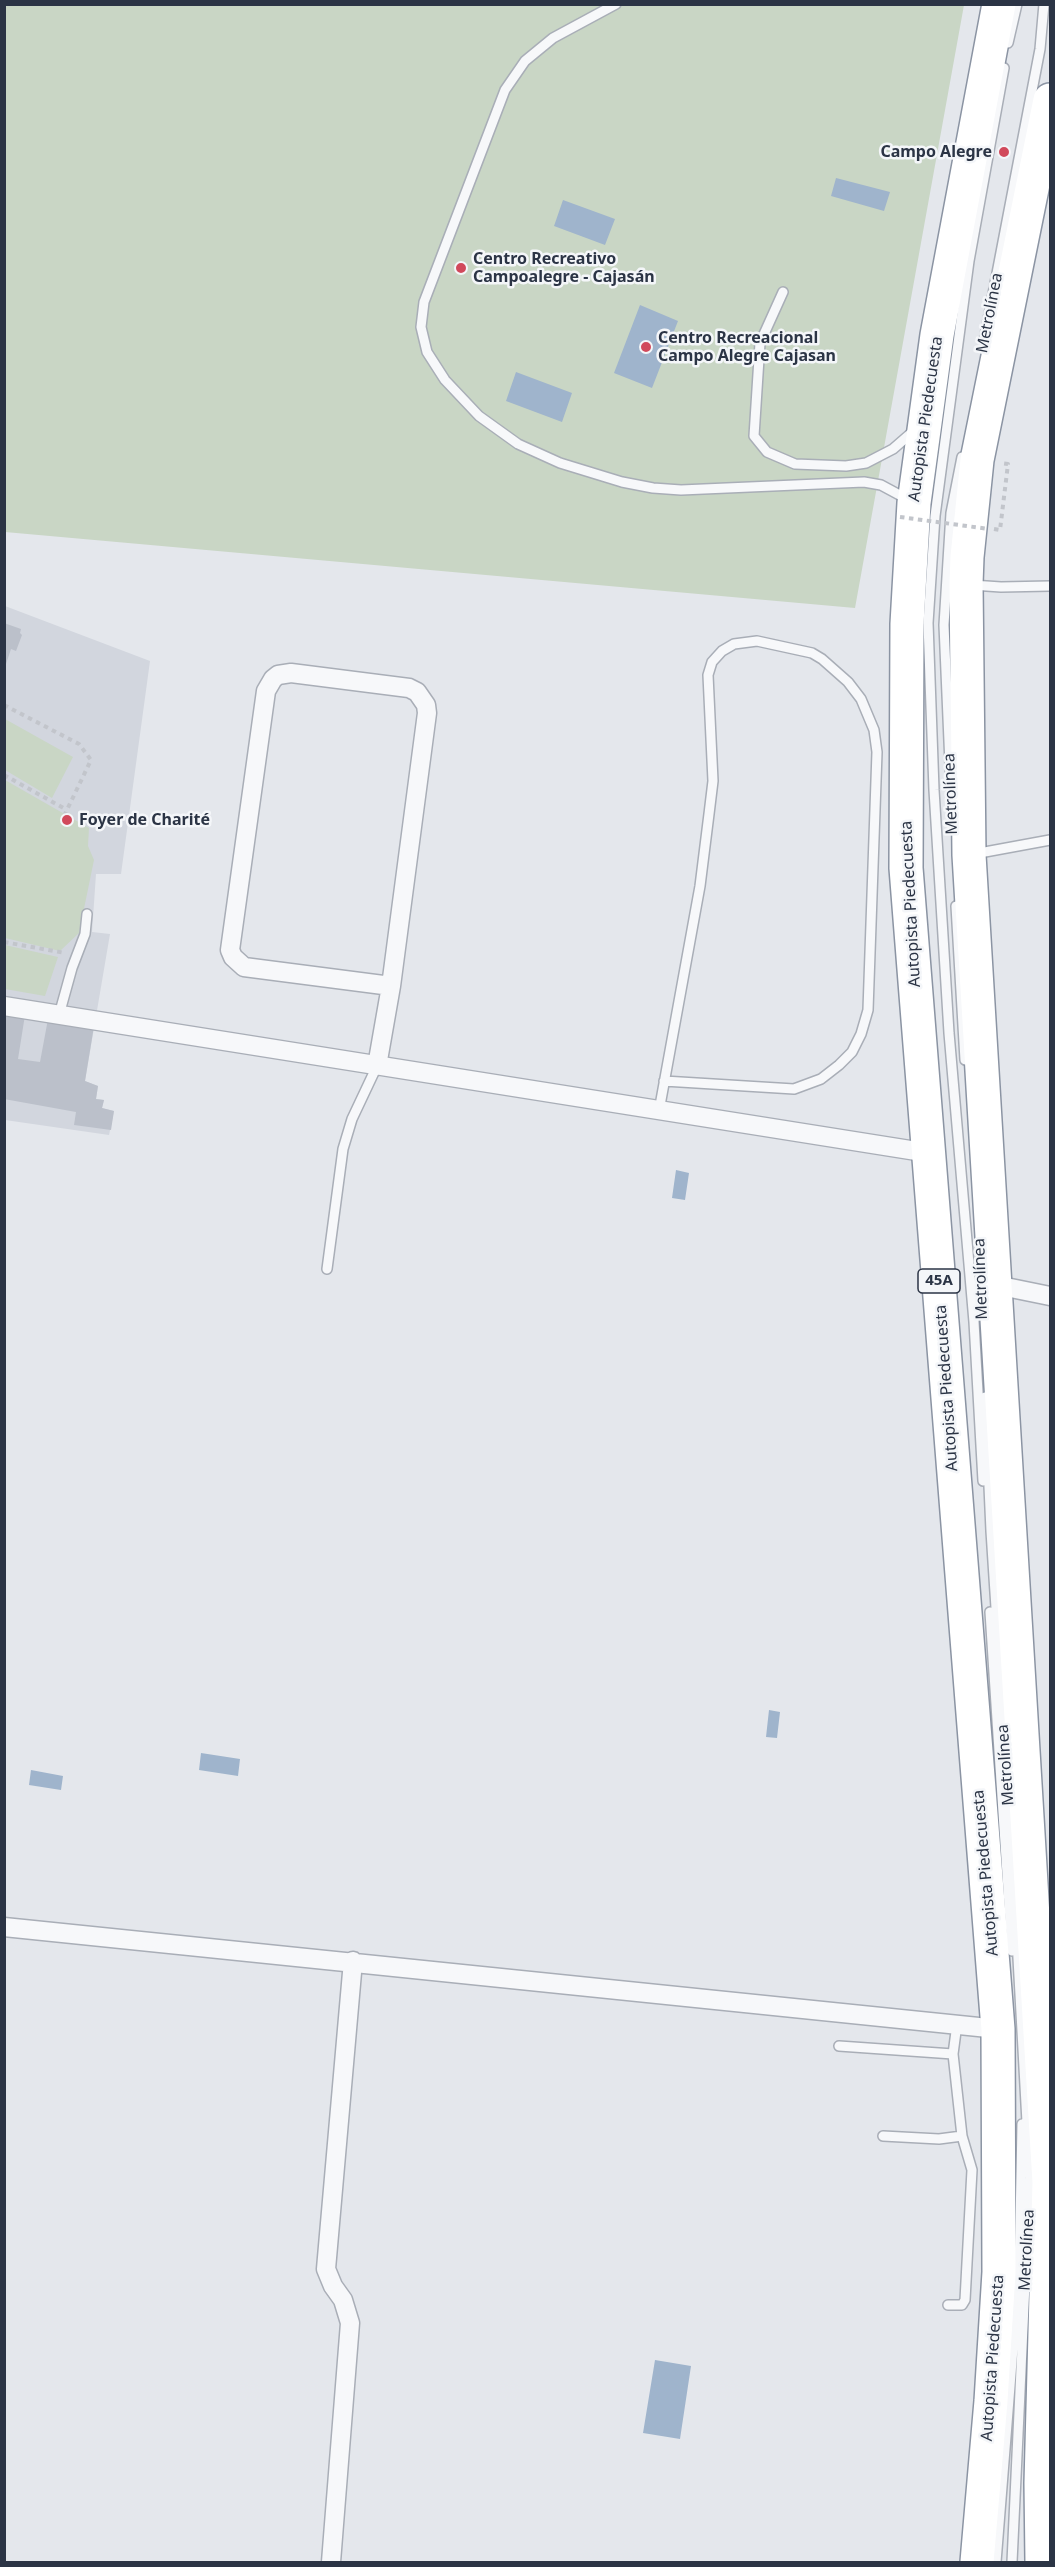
<!DOCTYPE html>
<html>
<head>
<meta charset="utf-8">
<style>
  body { margin:0 }
  #map { position:relative; width:1055px; height:2567px; overflow:hidden; background:#e4e7ec; font-family:"Noto Sans",sans-serif }
  canvas { display:block }
  .frame { position:absolute; inset:0; border:6px solid #2b3445; pointer-events:none }
</style>
</head>
<body>
<div id="map">
<canvas width="1055" height="2567"></canvas>
<div class="frame"></div>
</div>
<script>
const g = document.querySelector('canvas').getContext('2d');
g.lineJoin = 'round';
function paint(path, color) {
  g.fillStyle = color;
  g.fill(path, 'evenodd');
}
function shape(rows) {
  const path = new Path2D();
  for (const r of rows) {
    path.moveTo(r[0], r[1]);
    for (let i = 2; i < r.length; i += 2) path.lineTo(r[i], r[i + 1]);
  }
  return path;
}
function strokePath(path, color, width, dash) {
  g.strokeStyle = color;
  g.lineWidth = width;
  g.lineCap = dash ? 'butt' : 'round';
  g.setLineDash(dash || []);
  g.stroke(path);
}
function write(font, color, halo, rows, align = 'center') {
  g.font = font + ' "Noto Sans",sans-serif';
  g.lineWidth = 5;
  g.setLineDash([]);
  g.textBaseline = 'middle';
  g.strokeStyle = halo;
  g.fillStyle = color;
  for (const [text, x, y, turn = 0] of rows) {
    g.save();
    g.translate(x, y);
    g.rotate((+turn || 0) * Math.PI / 180);
    g.textAlign = isNaN(turn) ? turn : align;
    if (halo) g.strokeText(text, 0, 0);
    g.fillText(text, 0, 0);
    g.restore();
  }
}
const built = shape([
  [5,606,150,661,121,874,96,874,92,932,110,934,85,1081,98,1086,96,1099,104,1100,102,1108,114,1111,109,1135,5,1120]
]);
const green = shape([
  [4,5,964,5,855,608,5,532],
  [5,719,73,757,52,798,5,770],
  [5,780,89,828,88,846,94,860,79,933,60,951,5,938],
  [5,945,58,957,45,996,5,989]
]);
const water = shape([
  [836,178,890,192,884,211,831,196],
  [563,200,615,219,605,245,554,226],
  [640,305,678,321,652,388,614,373],
  [516,372,572,393,562,422,506,401],
  [676,1170,689,1173,685,1200,672,1198],
  [769,1710,780,1712,777,1738,766,1737],
  [201,1753,240,1759,238,1776,199,1770],
  [31,1770,63,1776,61,1790,29,1785],
  [655,2360,691,2366,680,2439,643,2433]
]);
const building = shape([
  [4,623,21,629,20,633,22,635,16,651,11,649,5,667],
  [4,1012,25,1015,18,1059,40,1062,48,1019,94,1026,85,1081,98,1086,96,1099,104,1100,102,1108,114,1111,111,1130,74,1125,76,1112,4,1099]
]);
const path = shape([
  [994,529,1000,530,1008,464,1001,463],
  [4,705,79,744,91,760,65,814],
  [4,775,67,810],
  [4,942,65,953]
]);
const lane = shape([
  [616,4,553,38,525,61,505,90,424,302,421,327,427,352,445,380,479,416,518,444,560,463,622,482,653,488,681,490,864,482,881,485,907,499],
  [1008,43,1017,4],
  [783,292,760,343,754,436,767,452,795,464,846,466,866,463,893,449,916,429],
  [984,341,1040,49,1044,4],
  [972,585,1001,587,1050,586],
  [952,811,944,625,951,513,962,457],
  [974,854,1050,840],
  [956,906,965,1060],
  [59,1015,72,968,85,934,87,914],
  [659,1111,700,886,709,814,713,781,708,675,712,662,722,651,734,644,757,641,812,653,822,659,848,682,861,699,874,730,877,752,868,1010,861,1034,852,1052,839,1065,821,1079,794,1089,664,1081],
  [327,1269,343,1149,352,1119,377,1066],
  [985,1397,991,1531,1014,1885,1030,2177,1012,2562],
  [983,1481,974,1322,949,1033,934,790,928,623,935,516,969,261,1004,68],
  [990,1612,1012,1951],
  [839,2046,953,2054],
  [883,2136,939,2139,962,2136,953,2054,957,2024],
  [948,2305,962,2305,965,2300,972,2170,962,2136],
  [996,2562,1019,2273,1022,2124]
]);
const street = shape([
  [4,1006,929,1153],
  [377,1066,391,986,427,713,426,705,417,692,409,688,291,673,278,675,273,679,266,691,230,950,233,957,244,967,391,986],
  [996,1285,1050,1296],
  [4,1927,998,2029],
  [331,2562,350,2323,343,2300,333,2286,326,2269,353,1961]
]);
const highway = shape([
  [977,2562,991,2401,999,2272,998,2029,906,868,907,624,914,503,937,335,999,4],
  [1042,2562,1041,2483,1049,2182,969,855,966,584,967,557,977,460,1050,100]
]);
const pathBridge = shape([
  [900,517,989,529]
]);
const markers = [
  [1004,152,6,"#d1495b"],
  [461,268,6,"#d1495b"],
  [646,347,6,"#d1495b"],
  [67,820,6,"#d1495b"]
];
const shields = [
  [939,1281,42]
];
const shieldNames = [
  ["45A",939,1281]
];
const poiNames = [
  ["Campo Alegre",992,152,"right"],
  ["Centro Recreativo",473,259],
  ["Campoalegre - Cajasán",473,277],
  ["Centro Recreacional",658,338],
  ["Campo Alegre Cajasan",658,356],
  ["Foyer de Charité",79,820]
];
const streetNames = [
  ["Metrolínea",990,313,-79],
  ["Autopista Piedecuesta",926,419,-82],
  ["Metrolínea",951,794,-92],
  ["Autopista Piedecuesta",911,904,-93],
  ["Metrolínea",981,1279,-92],
  ["Autopista Piedecuesta",947,1388,-94],
  ["Metrolínea",1006,1765,-94],
  ["Autopista Piedecuesta",986,1873,-95],
  ["Metrolínea",1027,2250,-87],
  ["Autopista Piedecuesta",993,2358,-86]
];
paint(built, '#d2d6de');
paint(green, '#c9d6c5');
paint(water, '#9fb4cc');
paint(building, '#bbc0ca');
strokePath(lane, '#a9aeb7', 12);
strokePath(street, '#a9aeb7', 21);
strokePath(highway, '#8b94a3', 36);
strokePath(path, '#c2c5cb', 4, [4.5, 4.5]);
strokePath(lane, '#f7f8fa', 9);
strokePath(street, '#f7f8fa', 18);
strokePath(highway, '#fff', 33);
strokePath(pathBridge, '#c2c5cb', 4, [4.5, 4.5]);
for (const [x, y, r, color] of markers) {
  const dot = new Path2D();
  dot.arc(x, y, r, 0, 2 * Math.PI);
  g.fillStyle = color;
  g.fill(dot);
  strokePath(dot, '#f4f6f9', 2);
}
for (const [x, y, w] of shields) {
  const box = new Path2D();
  box.roundRect(x - w / 2, y - 12, w, 24, 4.5);
  g.fillStyle = '#f4f6f9';
  g.fill(box);
  strokePath(box, '#2b3445', 1.5);
}
write('bold 15px', '#2b3445', null, shieldNames);
write('bold 16px', '#2b3445', '#f4f6f9', poiNames, 'left');
write('16px', '#2b3445', '#f4f6f9', streetNames);
</script>
</body>
</html>
